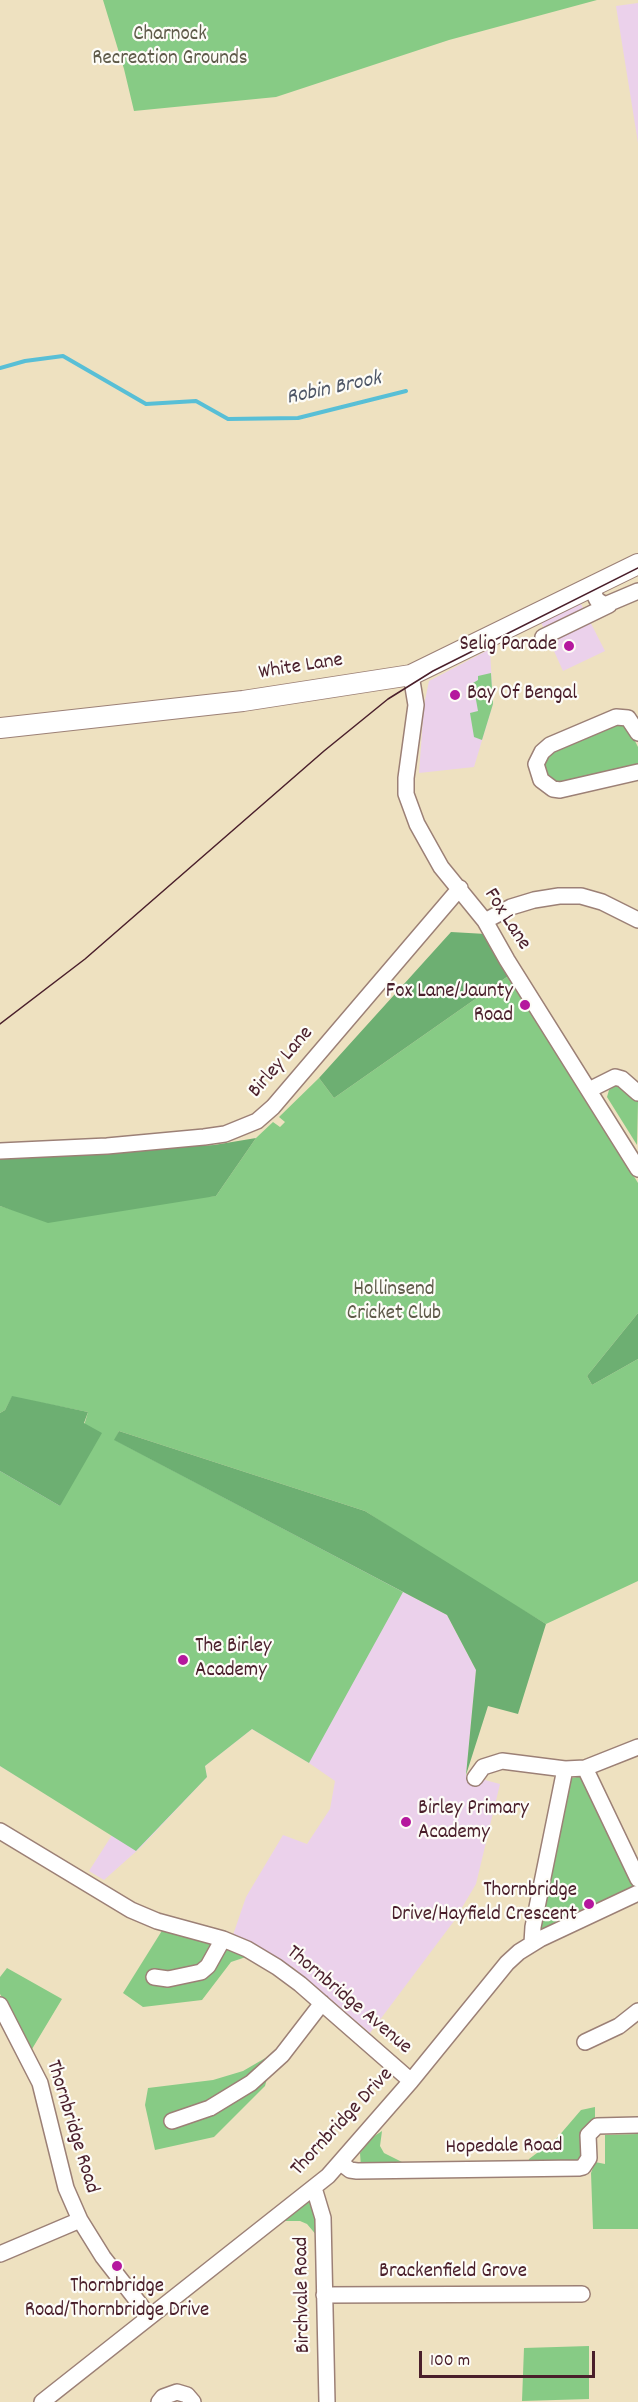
<!DOCTYPE html>
<html>
<head>
<meta charset="utf-8">
<style>
  body { margin:0 }
  #map { position:relative; width:638px; height:2402px; overflow:hidden; background:#eee1c0; font-family:Dekko,sans-serif }
  canvas { display:block }
  .scale { position:absolute; left:419px; top:2351px; width:176px; height:27px; box-sizing:border-box; border:3px solid #4a1f2b; border-top:0; padding-left:8px; font-size:18px; line-height:21px; white-space:nowrap; color:#4a1f2b; -webkit-text-stroke:4px #fdfcf7; paint-order:stroke }
</style>
</head>
<body>
<div id="map">
<canvas width="638" height="2402"></canvas>
<div class="scale">100 m</div>
</div>
<script>
const g = document.querySelector('canvas').getContext('2d');
g.lineJoin = 'round';
function paint(path, color) {
  g.fillStyle = color;
  g.fill(path, 'evenodd');
}
function shape(rows) {
  const path = new Path2D();
  for (const r of rows) {
    path.moveTo(r[0], r[1]);
    for (let i = 2; i < r.length; i += 2) path.lineTo(r[i], r[i + 1]);
  }
  return path;
}
function strokePath(path, color, width, dash) {
  g.strokeStyle = color;
  g.lineWidth = width;
  g.lineCap = dash ? 'butt' : 'round';
  g.setLineDash(dash || []);
  g.stroke(path);
}
function write(font, color, halo, rows, align = 'center') {
  g.font = font + ' Dekko,sans-serif';
  g.lineWidth = 4.5;
  g.setLineDash([]);
  g.textBaseline = 'middle';
  g.strokeStyle = halo;
  g.fillStyle = color;
  for (const [text, x, y, turn = 0] of rows) {
    g.save();
    g.translate(x, y);
    g.rotate((+turn || 0) * Math.PI / 180);
    g.textAlign = isNaN(turn) ? turn : align;
    if (halo) g.strokeText(text, 0, 0);
    g.fillText(text, 0, 0);
    g.restore();
  }
}
const built = shape([
  [638,3,638,143,616,6],
  [579,600,605,651,563,671,540,620],
  [490,649,493,704,474,767,419,773,424,705,429,681],
  [102,1433,447,1615,476,1670,466,1775,500,1784,476,1884,454,1921,370,2033,294,1968,233,1935,246,1897,283,1835,307,1844,330,1809,335,1781,309,1763,252,1729,205,1766,207,1777,140,1848,104,1880,89,1871,112,1835,0,1766,0,1471]
]);
const green = shape([
  [103,0,597,0,449,40,276,97,134,111,124,69],
  [491,673,493,704,482,740,474,737,470,713,478,711,473,683,478,680,478,676],
  [618,722,628,727,638,747,638,764,634,768,559,783,549,779,543,772,542,763,551,750],
  [511,974,638,1183,638,1313,587,1376,592,1385,638,1359,638,1581,546,1624,454,1569,365,1511,119,1431,115,1440,403,1592,309,1763,252,1729,205,1766,207,1777,136,1851,0,1766,0,1471,60,1506,88,1412,12,1397,5,1410,0,1413,0,1206,20,1212,216,1196,256,1138,273,1122,280,1127,285,1122,279,1117,319,1078,334,1098],
  [615,1086,622,1086,638,1101,637,1145,607,1097,609,1090],
  [582,1776,633,1882,634,1887,542,1932,539,1929,568,1784,572,1778],
  [163,1929,228,1948,246,1957,231,1962,202,2000,143,2007,123,1993],
  [7,1968,62,1999,32,2049,0,1994,0,1977],
  [274,2053,265,2086,214,2137,155,2150,145,2105,148,2088,213,2080,243,2071],
  [595,2107,595,2122,579,2162,528,2164,529,2159,557,2138,581,2110],
  [382,2131,380,2146,384,2153,408,2165,361,2167,360,2153,373,2137],
  [638,2134,638,2229,593,2229,591,2173,595,2162,605,2164,605,2135],
  [310,2199,315,2214,318,2237,307,2224,300,2221,283,2221],
  [589,2346,589,2399,522,2401,524,2348]
]);
const forest = shape([
  [451,932,486,934,511,974,334,1098,319,1078],
  [256,1138,216,1196,48,1223,0,1206,0,1157,214,1145],
  [638,1313,638,1359,592,1385,587,1376],
  [12,1396,88,1412,84,1423,102,1433,60,1506,0,1471,0,1413,5,1410],
  [119,1431,365,1511,546,1624,518,1714,488,1706,466,1775,476,1670,447,1615,114,1440]
]);
const stream = shape([
  [0,368,25,361,63,356,146,404,196,401,228,419,298,418,406,391]
]);
const minor = shape([
  [590,586,597,600,605,605,638,591],
  [543,637,609,605],
  [411,675,416,705,406,778,406,794,417,824,441,867,485,921,507,960,638,1169],
  [638,733,628,718,616,717,550,745,542,752,536,764,541,780,553,789,560,790,638,772],
  [485,921,511,907,534,900,559,896,581,896,602,902,638,920],
  [589,1090,615,1077,622,1079,638,1093],
  [0,1151,107,1146,204,1137,225,1134,257,1121,273,1107,460,888],
  [585,1768,638,1747],
  [475,1778,483,1767,502,1761,565,1769],
  [0,1831,131,1910,157,1921,223,1939,247,1949,277,1967,300,1984,411,2081],
  [532,1943,533,1927,565,1769,585,1768,638,1879],
  [154,1977,168,1979,201,1972,208,1966,223,1939],
  [0,2005,40,2083,66,2188,80,2220,103,2257,149,2316],
  [585,2042,619,2026,638,2011],
  [172,2121,210,2108,251,2083,282,2055,322,2003],
  [341,2163,350,2170,357,2171,579,2168,583,2167,589,2158,588,2135,597,2126,638,2125],
  [314,2188,323,2218,327,2402],
  [0,2254,80,2220],
  [324,2295,582,2294],
  [42,2402,328,2176,411,2081,507,1963,519,1952,540,1939,638,1893],
  [159,2402,163,2397,177,2392,187,2395,193,2402]
]);
const major = shape([
  [0,728,243,701,411,675,638,564]
]);
const tram = shape([
  [0,1024,85,959,324,751,388,699,433,671,638,568]
]);
const markers = [
  [569,646,6,"#b5179e"],
  [455,695,6,"#b5179e"],
  [525,1005,6,"#b5179e"],
  [183,1660,6,"#b5179e"],
  [406,1822,6,"#b5179e"],
  [589,1904,6,"#b5179e"],
  [117,2266,6,"#b5179e"]
];
const parkNames = [
  ["Charnock",170,36],
  ["Recreation Grounds",170,60],
  ["Hollinsend",394,1291],
  ["Cricket Club",394,1315]
];
const poiNames = [
  ["Selig Parade",557,646],
  ["Bay Of Bengal",467,695,"left"],
  ["Fox Lane/Jaunty",513,993],
  ["Road",513,1017],
  ["The Birley",195,1648,"left"],
  ["Academy",195,1672,"left"],
  ["Birley Primary",418,1810,"left"],
  ["Academy",418,1834,"left"],
  ["Thornbridge",577,1892],
  ["Drive/Hayfield Crescent",577,1916],
  ["Thornbridge",117,2288,"center"],
  ["Road/Thornbridge Drive",117,2312,"center"]
];
const streetNames = [
  ["White Lane",301,668,-9],
  ["Fox Lane",506,920,57],
  ["Birley Lane",282,1063,-49],
  ["Thornbridge Avenue",348,2001,40],
  ["Thornbridge Drive",343,2123,-47],
  ["Thornbridge Road",71,2127,73],
  ["Hopedale Road",504,2148,-1],
  ["Brackenfield Grove",453,2273],
  ["Birchvale Road",304,2295,-91]
];
const waterNames = [
  ["Robin Brook",334,390,-12]
];
paint(built, '#ebd1eb');
paint(green, '#87cb85');
paint(forest, '#6daf72');
strokePath(stream, '#58bfd6', 4);
strokePath(minor, '#9c8076', 18);
strokePath(major, '#9c8076', 22);
strokePath(minor, '#fff', 15);
strokePath(major, '#fff', 20);
strokePath(tram, '#4a1f2b', 1.5);
for (const [x, y, r, color] of markers) {
  const dot = new Path2D();
  dot.arc(x, y, r, 0, 2 * Math.PI);
  g.fillStyle = color;
  g.fill(dot);
  strokePath(dot, '#fdfcf7', 2);
}
write('21px', '#5f5b4a', '#fdfcf7', parkNames);
write('21px', '#4a1f2b', '#fdfcf7', poiNames, 'right');
write('21px', '#4a1f2b', '#fdfcf7', streetNames);
write('italic 22px', '#4f5767', '#fdfcf7', waterNames);
</script>
</body>
</html>
